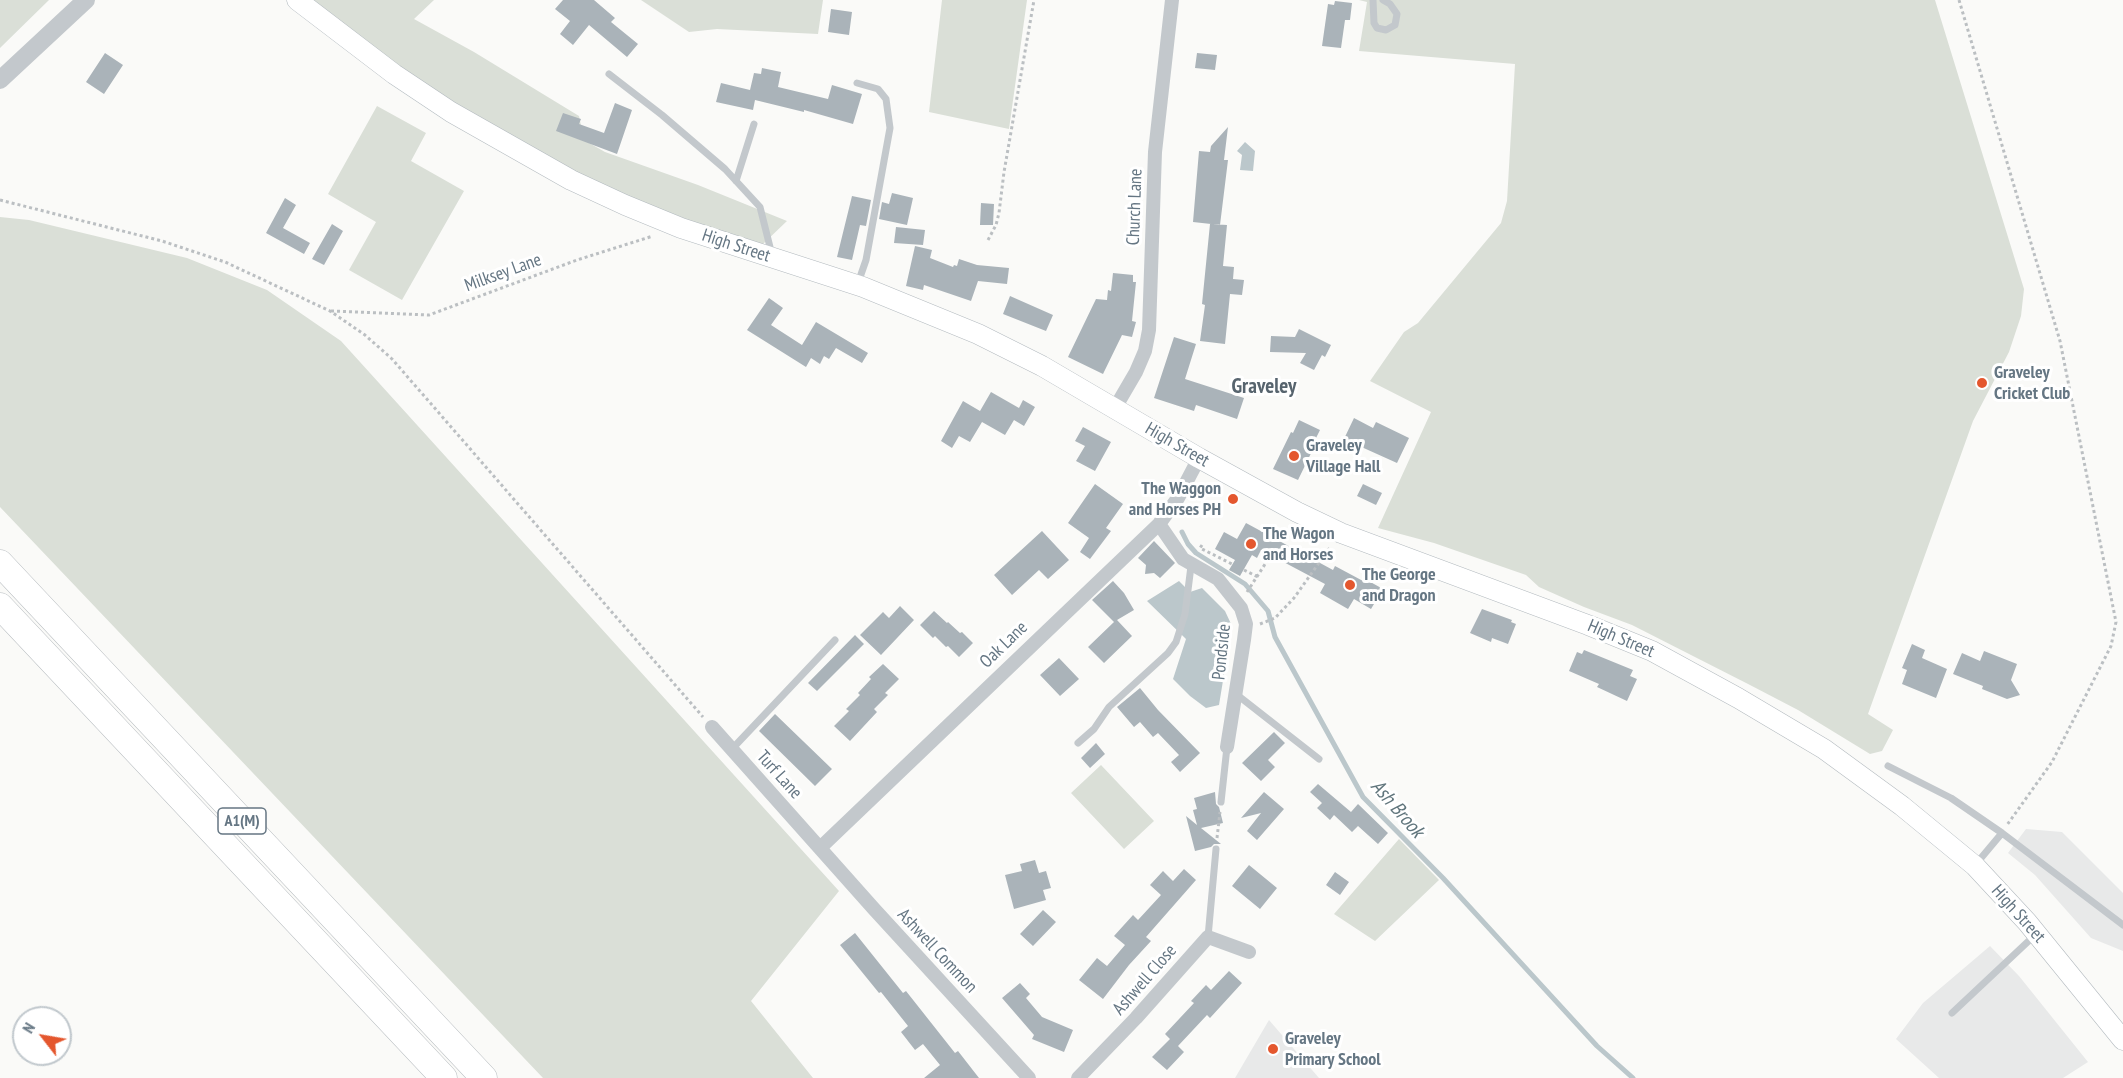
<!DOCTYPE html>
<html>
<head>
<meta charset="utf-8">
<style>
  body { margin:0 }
  #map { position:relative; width:2123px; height:1078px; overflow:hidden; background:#fafaf8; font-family:"PT Sans Narrow",sans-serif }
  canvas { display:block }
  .north { position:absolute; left:12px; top:1006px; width:60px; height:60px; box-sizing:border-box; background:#fff; border:2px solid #c1c8cd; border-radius:50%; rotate:301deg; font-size:16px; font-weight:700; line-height:24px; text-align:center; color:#657683 }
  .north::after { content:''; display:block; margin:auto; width:21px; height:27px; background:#e4572e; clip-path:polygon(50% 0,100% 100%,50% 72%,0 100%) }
</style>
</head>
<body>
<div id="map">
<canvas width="2123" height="1078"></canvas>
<div class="north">N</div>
</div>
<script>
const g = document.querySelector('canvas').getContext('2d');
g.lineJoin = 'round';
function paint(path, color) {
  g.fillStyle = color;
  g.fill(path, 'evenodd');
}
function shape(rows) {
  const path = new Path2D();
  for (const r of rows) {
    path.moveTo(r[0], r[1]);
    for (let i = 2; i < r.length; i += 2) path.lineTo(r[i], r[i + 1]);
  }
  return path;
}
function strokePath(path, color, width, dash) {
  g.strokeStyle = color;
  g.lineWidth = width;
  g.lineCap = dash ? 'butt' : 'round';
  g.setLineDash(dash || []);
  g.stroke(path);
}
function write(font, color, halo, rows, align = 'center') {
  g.font = font + ' "PT Sans Narrow",sans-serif';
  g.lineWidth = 6;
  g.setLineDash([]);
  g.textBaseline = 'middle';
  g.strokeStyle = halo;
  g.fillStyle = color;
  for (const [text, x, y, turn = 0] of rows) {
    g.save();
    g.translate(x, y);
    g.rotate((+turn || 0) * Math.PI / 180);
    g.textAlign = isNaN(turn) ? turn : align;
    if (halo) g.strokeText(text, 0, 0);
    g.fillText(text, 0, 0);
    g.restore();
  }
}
const built = shape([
  [2026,829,2062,832,2123,893,2123,951,2091,938,2035,875,2008,853],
  [1990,946,2019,976,2088,1062,2063,1078,1939,1078,1896,1039,1923,1003],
  [1269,1020,1319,1078,1235,1078]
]);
const green = shape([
  [0,0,49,0,0,48],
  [309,0,434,0,414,19,474,52,579,116,584,140,605,152,698,185,787,221,763,244,716,236,657,214,450,105],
  [641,0,823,0,818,34,717,29,689,32],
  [942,0,1027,0,1009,129,929,112],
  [1359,0,1935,0,2024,289,2021,316,2009,352,1973,421,1868,714,1893,730,1882,751,1870,754,1798,710,1750,685,1632,625,1584,607,1539,587,1526,575,1434,543,1378,528,1431,412,1370,381,1404,332,1418,323,1501,223,1507,201,1515,64,1359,51,1367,2],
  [377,106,426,133,411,161,464,191,402,300,349,270,376,222,328,194],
  [0,217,29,220,187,258,267,290,341,341,839,891,751,1001,813,1078,543,1078,0,507],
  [1101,765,1154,821,1124,849,1071,793],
  [1399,839,1439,880,1375,941,1334,914]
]);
const water = shape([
  [1245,142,1255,151,1253,171,1240,170,1242,155,1237,151],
  [1179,581,1190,592,1202,588,1225,611,1232,626,1219,705,1206,708,1190,696,1173,679,1186,639,1147,601]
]);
const stream = shape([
  [1182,532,1188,544,1196,553,1245,584,1268,611,1275,637,1363,797,1443,878,1597,1046,1633,1078]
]);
const building = shape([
  [563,0,594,0,615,18,611,22,638,44,627,57,589,25,573,45,560,34,570,21,555,9],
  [1335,1,1352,3,1350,20,1345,20,1341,48,1322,46,1328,4,1334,5],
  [831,9,852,12,849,35,828,32],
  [105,53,123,65,104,94,86,82],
  [1197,53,1217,55,1215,70,1195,68],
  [762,68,781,72,778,87,828,99,832,85,862,94,853,124,804,110,804,112,755,100,753,110,716,102,721,83,750,90,754,73,761,74],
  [615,103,632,110,617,154,556,131,563,113,581,119,579,124,604,133],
  [1228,127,1224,160,1228,160,1220,225,1193,222,1199,151,1210,152,1211,146],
  [892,193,913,198,907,225,879,219,882,202,889,204],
  [852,196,871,200,866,226,860,225,852,260,837,257],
  [285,198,296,205,283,228,310,243,304,254,266,233],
  [981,203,994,204,993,225,980,225],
  [332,224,343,231,324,265,312,259],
  [1210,224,1227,225,1223,266,1234,267,1233,279,1244,280,1242,295,1230,294,1225,344,1200,341,1205,305,1202,304],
  [896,227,925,230,923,245,894,243],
  [915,246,932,250,930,258,953,267,954,265,957,266,959,259,977,265,1009,268,1007,284,978,281,971,301,924,285,923,290,906,286],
  [1113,273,1133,275,1133,282,1136,282,1132,321,1136,322,1132,337,1122,335,1103,374,1068,357,1096,299,1107,300,1108,290,1111,291],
  [1010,296,1053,315,1046,331,1003,314],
  [769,298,783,308,771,325,802,345,816,322,868,353,862,363,836,348,829,359,824,356,820,364,811,358,806,367,747,330],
  [1299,329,1331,345,1325,357,1322,355,1314,370,1300,363,1306,353,1270,352,1271,336,1295,337],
  [1174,337,1196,344,1185,379,1244,398,1237,419,1196,405,1194,411,1154,398],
  [991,392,1019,408,1023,400,1035,407,1024,426,1014,420,1005,435,982,422,970,442,959,436,952,448,941,441,963,401,980,411],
  [1354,418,1373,428,1376,422,1409,438,1397,463,1357,445,1356,447,1343,441],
  [1299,420,1320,430,1314,442,1316,443,1298,480,1273,469,1291,432,1293,433],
  [1083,427,1111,442,1095,471,1076,461,1085,446,1075,441],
  [1095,484,1123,504,1106,528,1111,531,1090,559,1080,552,1089,538,1068,523],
  [1363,484,1382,493,1376,505,1357,496],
  [1246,523,1333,570,1335,566,1363,581,1365,579,1383,589,1371,609,1354,599,1348,609,1320,593,1325,584,1261,550,1257,558,1252,555,1240,576,1229,570,1235,560,1215,549,1224,532,1237,539],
  [1042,531,1069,560,1048,579,1039,570,1012,595,994,575],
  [1154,541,1175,563,1160,578,1154,573,1145,574,1146,565,1138,558],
  [1113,581,1124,593,1134,610,1117,620,1132,636,1104,663,1088,647,1114,622,1092,600],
  [900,606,914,620,881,655,860,635,883,612,889,618],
  [1482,609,1512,620,1511,622,1516,624,1508,644,1492,638,1491,642,1470,633],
  [934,611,947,623,948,622,960,633,962,632,973,643,959,657,948,646,946,647,935,636,933,638,920,625],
  [855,635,864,644,817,691,808,683],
  [1912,644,1925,650,1922,658,1947,669,1936,698,1902,684,1907,670,1902,668],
  [1584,650,1633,670,1630,676,1637,679,1627,701,1597,687,1599,684,1569,671,1577,652,1582,654],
  [1984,651,2017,664,2011,680,2020,695,2007,699,1982,689,1983,686,1953,674,1962,653,1980,661],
  [1059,658,1079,679,1060,696,1040,675],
  [883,664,899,679,885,693,888,695,874,709,877,712,850,741,834,726,849,711,846,709,860,695,858,693,871,679,869,677],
  [1140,688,1158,710,1200,753,1180,772,1171,762,1179,755,1158,733,1153,737,1140,722,1134,727,1117,707],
  [775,714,832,769,815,786,759,731],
  [1274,732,1285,743,1268,760,1275,767,1261,781,1242,763],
  [1096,743,1105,754,1090,768,1081,758],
  [1318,784,1351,812,1358,804,1388,833,1378,844,1358,826,1352,832,1334,815,1330,820,1317,808,1322,803,1310,792],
  [1215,792,1216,804,1219,807,1223,823,1201,828,1221,844,1214,844,1211,847,1195,851,1186,816,1197,825,1193,810,1197,809,1194,798],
  [1264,792,1284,809,1257,840,1247,831,1261,813,1241,818],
  [1035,860,1039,873,1046,871,1051,888,1043,890,1046,900,1014,909,1005,875,1022,871,1020,864],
  [1249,865,1277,888,1260,909,1232,886],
  [1184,869,1196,880,1146,937,1151,941,1129,965,1103,999,1079,980,1097,958,1107,966,1125,945,1114,936,1133,915,1138,920,1161,895,1150,885,1163,871,1173,881],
  [1335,872,1349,882,1340,895,1326,885],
  [1043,910,1056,922,1033,946,1020,934],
  [855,933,903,993,906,991,955,1053,958,1051,979,1078,924,1078,940,1065,923,1044,915,1050,901,1032,908,1026,881,992,879,993,840,945],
  [1229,971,1242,983,1210,1018,1207,1015,1178,1046,1184,1052,1167,1070,1152,1057,1170,1039,1165,1034,1194,1003,1191,1001,1206,985,1211,990],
  [1020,983,1030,994,1026,998,1042,1017,1073,1030,1064,1052,1032,1039,1034,1035,1002,998]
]);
const path = shape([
  [1959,0,2060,341,2116,622,2111,646,2052,762,2007,825],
  [0,200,162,241,225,262,330,311,365,335,392,359,419,390,703,717],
  [988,240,996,225,999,213,1004,172,1034,0],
  [331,311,429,315,577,260,653,236],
  [1202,545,1200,548,1232,564],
  [1244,570,1258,577],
  [1247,592,1269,558],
  [1260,624,1275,618,1294,598,1331,546],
  [1217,838,1220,812]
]);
const service = shape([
  [1373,0,1374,23,1377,28,1386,30,1395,25,1397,14,1390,4,1383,0],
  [609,74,662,115,725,169,760,207,772,255],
  [857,83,878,89,886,99,890,128,866,260,858,283],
  [736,181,754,124],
  [1236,694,1319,759],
  [1078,743,1094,729,1109,707,1168,653,1176,642,1185,614,1191,566],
  [732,749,835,640],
  [1888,766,1951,798,2002,833,2123,925],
  [1221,802,1227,747],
  [1976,864,2002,833],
  [1208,937,1216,849],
  [1952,1013,2035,935]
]);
const minor = shape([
  [1115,408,1136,372,1145,351,1149,330,1155,152,1172,0],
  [1159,524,1183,559,1218,579,1241,608,1246,624,1244,640,1227,747],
  [712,727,874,909,1029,1078],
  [820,848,1159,524,1178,498,1199,458],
  [1078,1078,1136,1018,1208,937,1249,952]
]);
const tertiary = shape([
  [0,80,86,0]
]);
const secondary = shape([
  [297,0,394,74,451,112,571,180,625,205,681,228,863,287,978,334,1042,366,1199,458,1297,512,1341,533,1588,625,1652,651,1738,698,1824,749,1902,806,1975,866,2027,922,2123,1040]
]);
const motorway = shape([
  [0,563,484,1078],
  [0,606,444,1078]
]);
const markers = [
  [1982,383,6,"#e4572e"],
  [1294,456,6,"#e4572e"],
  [1233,499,6,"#e4572e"],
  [1251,544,6,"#e4572e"],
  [1350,585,6,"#e4572e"],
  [1273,1049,6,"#e4572e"]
];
const shields = [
  [242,821,48]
];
const shieldNames = [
  ["A1(M)",242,821]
];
const streetNames = [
  ["Church Lane",1135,207,-88],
  ["High Street",736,246,18],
  ["Milksey Lane",503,273,-20],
  ["High Street",1177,445,30],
  ["High Street",1621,639,23],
  ["Oak Lane",1004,645,-44],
  ["Pondside",1222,652,-84],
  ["Turf Lane",779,775,48],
  ["High Street",2018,914,48],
  ["Ashwell Common",937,951,47],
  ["Ashwell Close",1145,980,-49]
];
const poiNames = [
  ["Graveley",1994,373],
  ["Cricket Club",1994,394],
  ["Graveley",1306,446],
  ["Village Hall",1306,467],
  ["The Waggon",1221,489,"right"],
  ["and Horses PH",1221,510,"right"],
  ["The Wagon",1263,534],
  ["and Horses",1263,555],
  ["The George",1362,575],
  ["and Dragon",1362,596],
  ["Graveley",1285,1039],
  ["Primary School",1285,1060]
];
const waterNames = [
  ["Ash Brook",1397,809,49]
];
const quarterNames = [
  ["Graveley",1264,387]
];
paint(built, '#e8e9e9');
paint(green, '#dadfd7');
paint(water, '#bbc7cb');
strokePath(stream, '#bbc7cb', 5);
paint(building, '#aab3b9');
strokePath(secondary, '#b3babf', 21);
strokePath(motorway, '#b4b9bd', 27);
strokePath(path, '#bbbfc2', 3, [3, 3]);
strokePath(service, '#c3c8cc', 7);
strokePath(minor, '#c3c8cc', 14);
strokePath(tertiary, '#c3c8cc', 18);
strokePath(secondary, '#fff', 20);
strokePath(motorway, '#fff', 26);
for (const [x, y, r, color] of markers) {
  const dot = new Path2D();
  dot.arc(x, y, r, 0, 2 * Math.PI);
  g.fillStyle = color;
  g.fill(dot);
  strokePath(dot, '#fff', 2);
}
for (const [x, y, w] of shields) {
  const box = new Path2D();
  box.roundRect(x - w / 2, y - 13, w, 26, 4.5);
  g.fillStyle = '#fff';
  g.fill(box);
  strokePath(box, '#657683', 1.5);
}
write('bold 16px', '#657683', null, shieldNames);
write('18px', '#657683', '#fff', streetNames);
write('bold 18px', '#657683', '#fff', poiNames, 'left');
write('italic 20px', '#60757c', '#fff', waterNames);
write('bold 21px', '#57646e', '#fff', quarterNames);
</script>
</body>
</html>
